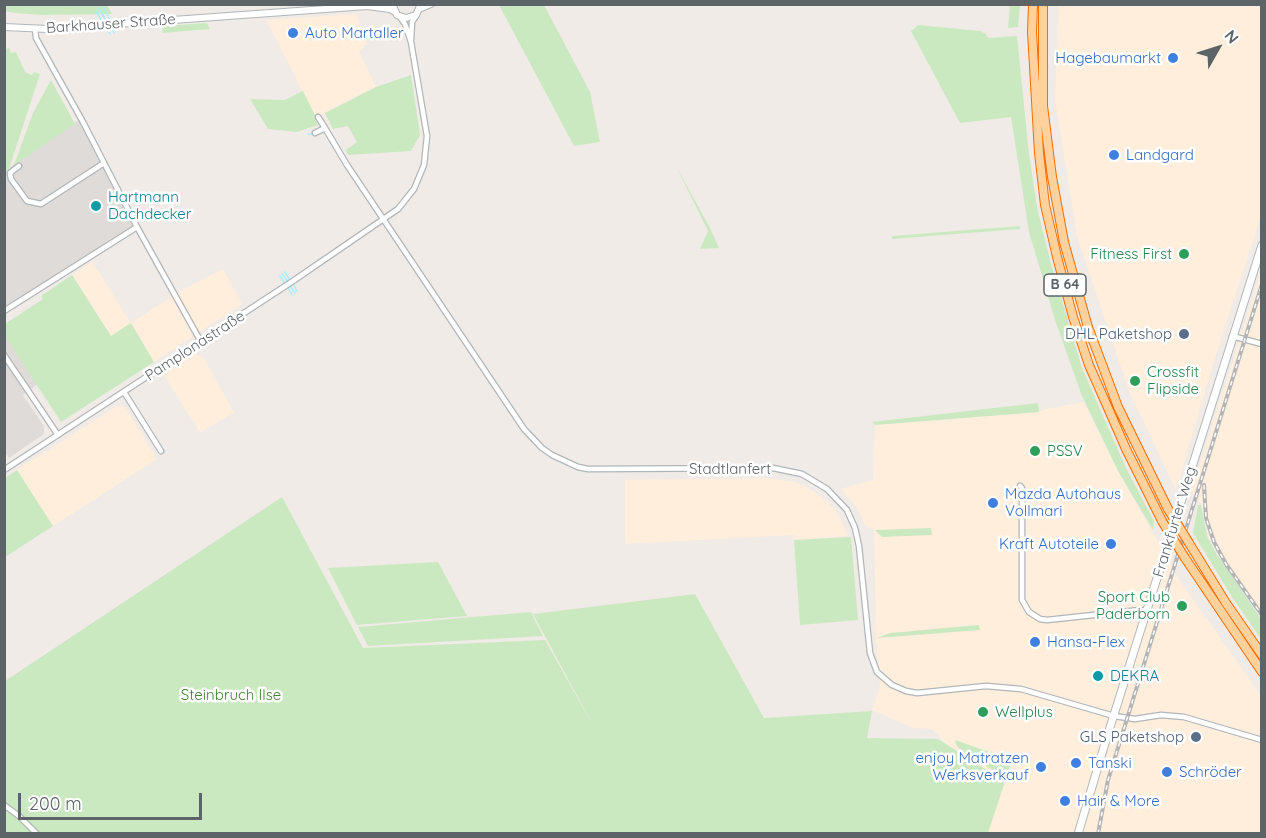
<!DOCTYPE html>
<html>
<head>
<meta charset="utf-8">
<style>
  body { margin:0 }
  #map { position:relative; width:1266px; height:838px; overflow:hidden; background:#f0ebe6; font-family:Quicksand,sans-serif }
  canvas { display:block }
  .frame { position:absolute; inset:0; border:6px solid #5d6467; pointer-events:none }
  .north { position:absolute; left:1188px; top:18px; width:60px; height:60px; -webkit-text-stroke:4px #fff; paint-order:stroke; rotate:51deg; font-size:16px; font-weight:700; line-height:24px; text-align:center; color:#5d6467 }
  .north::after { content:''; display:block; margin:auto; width:21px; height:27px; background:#5d6467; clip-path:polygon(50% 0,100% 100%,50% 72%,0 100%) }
  .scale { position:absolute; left:18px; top:793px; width:184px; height:27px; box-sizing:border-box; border:3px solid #5d6467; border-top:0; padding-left:8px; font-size:18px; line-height:21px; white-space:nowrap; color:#5d6467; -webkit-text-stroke:4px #fff; paint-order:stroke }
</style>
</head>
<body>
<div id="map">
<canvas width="1266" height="838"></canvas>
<div class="frame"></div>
<div class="north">N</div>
<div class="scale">200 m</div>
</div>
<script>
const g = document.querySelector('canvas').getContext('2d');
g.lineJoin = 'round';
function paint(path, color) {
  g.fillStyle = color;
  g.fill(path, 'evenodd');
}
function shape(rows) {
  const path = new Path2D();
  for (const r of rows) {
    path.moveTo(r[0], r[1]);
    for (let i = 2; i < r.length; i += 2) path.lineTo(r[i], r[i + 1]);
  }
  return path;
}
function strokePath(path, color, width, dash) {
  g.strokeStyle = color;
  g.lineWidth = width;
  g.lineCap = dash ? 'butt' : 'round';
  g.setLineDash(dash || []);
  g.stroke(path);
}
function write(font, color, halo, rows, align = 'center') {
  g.font = font + ' Quicksand,sans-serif';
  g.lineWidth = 5;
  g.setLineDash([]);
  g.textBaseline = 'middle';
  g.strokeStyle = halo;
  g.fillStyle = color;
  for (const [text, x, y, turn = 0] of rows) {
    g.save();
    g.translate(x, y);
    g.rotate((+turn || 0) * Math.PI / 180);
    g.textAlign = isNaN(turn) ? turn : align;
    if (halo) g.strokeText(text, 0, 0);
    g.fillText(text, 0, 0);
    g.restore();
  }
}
const commercial = shape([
  [1059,5,1261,5,1261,216,1220,342,1176,490,1129,391,1077,236,1055,100],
  [356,14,367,42,359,52,376,87,316,117,266,20],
  [92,262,131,323,181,291,223,269,242,304,154,362,131,324,111,336,72,275],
  [1261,272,1261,617,1217,553,1208,535,1201,503,1191,492],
  [194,354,203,357,234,412,200,433,164,375],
  [1084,402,1118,471,1180,581,1261,696,1261,833,981,833,992,793,932,729,913,728,872,710,880,687,876,638,874,529,866,527,856,506,841,489,873,480,875,425,1039,412,1046,409],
  [117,406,125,407,157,459,53,526,17,470],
  [767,478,794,482,806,487,827,501,839,515,848,536,794,540,794,535,625,544,625,480]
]);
const industrial = shape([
  [80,119,137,224,5,312,4,182,10,167],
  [4,334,38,384,23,395,44,426,44,434,9,458,4,451]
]);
const green = shape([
  [4,5,107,5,112,14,43,15,15,13,5,11],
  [499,5,544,5,590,92,600,142,574,146],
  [1010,5,1020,5,1018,27,1008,28],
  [207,23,210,29,162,33,163,26],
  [918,25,980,31,986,34,988,38,1017,36,1029,154,1037,207,1050,260,1082,368,1126,468,1154,521,1153,530,1118,471,1082,396,1055,320,1029,232,1011,117,960,123,911,31],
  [9,48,11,53,16,52,25,72,32,75,34,72,40,74,5,181,4,49],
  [411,75,420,135,411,151,348,155,346,150,357,142,348,126,333,129,325,113,376,87],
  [51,80,75,124,14,165,33,113],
  [303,91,316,117,314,118,318,125,297,132,268,129,250,99,285,100],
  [676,166,710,228,719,248,700,249,708,231],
  [1020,226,1020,229,892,239,892,236],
  [72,275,111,336,131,323,154,362,61,422,5,336,5,324,43,299,41,296],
  [1038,403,1039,412,875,425,872,422],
  [17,470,53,526,5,557,5,478],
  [282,497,363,648,545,640,595,729,533,614,695,594,764,718,872,711,867,738,938,739,996,776,998,773,963,752,957,746,955,740,1012,760,988,833,5,834,5,681],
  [1198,505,1201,505,1207,536,1216,553,1261,619,1261,639,1232,597,1193,533],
  [931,528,932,535,882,537,875,530],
  [851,537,858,620,800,625,794,540],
  [438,562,467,616,357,625,328,568],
  [531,612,543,636,368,646,358,627],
  [979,625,980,630,877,638,890,633]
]);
const stream = shape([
  [103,7,111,21],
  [99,9,107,22],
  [96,11,103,23],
  [110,26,114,33],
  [105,27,110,34],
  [308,134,311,134],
  [285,272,290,280],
  [282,274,288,282],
  [280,276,285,284],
  [293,284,297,291],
  [290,286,295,293],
  [288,288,292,295]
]);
const minor = shape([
  [35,29,36,38,83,122,137,227,201,342],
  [411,40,412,22,416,16],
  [318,117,325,128],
  [315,133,325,128,347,165,524,429,542,448,552,455,578,467,588,469,773,468,802,474,827,489,847,510,855,528,859,546,870,653,877,672,892,685,906,691,917,693,986,686,1021,689,1114,716,1135,719,1161,715,1184,717,1262,740],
  [19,166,10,173,11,179,27,201,41,204,104,163],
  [4,311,137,227],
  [1232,336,1262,344],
  [4,355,58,435],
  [124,392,161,451],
  [4,470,293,281,398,209,414,189,424,165,427,136,411,42,405,24,400,17],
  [1020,486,1022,488,1022,600,1029,612,1040,619,1047,620,1140,610,1147,611],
  [4,805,19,816,37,834]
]);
const tertiary = shape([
  [392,4,397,15,406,18,416,15,421,4],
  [421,8,431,4],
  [4,27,48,29,367,6,390,9,395,12]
]);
const secondary = shape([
  [1078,834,1106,740,1262,245]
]);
const trunk = shape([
  [1033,4,1032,32,1039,153,1045,205,1057,257,1073,317,1089,365,1126,449,1162,521],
  [1043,4,1043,106,1052,177,1064,242,1088,327,1118,407,1168,509],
  [1189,543,1226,603,1262,655],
  [1185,558,1262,672]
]);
const rail = shape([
  [1204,485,1206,518,1214,542,1226,564,1262,615],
  [1098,834,1108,780,1262,284]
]);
const trunkBridge = shape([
  [1168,509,1189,543],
  [1162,521,1185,558]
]);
const markers = [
  [293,33,6,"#3f7fe0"],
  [1173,58,6,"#3f7fe0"],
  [1114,155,6,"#3f7fe0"],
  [96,206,6,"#0f9aa8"],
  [1184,254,6,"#2e9e5b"],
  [1184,334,6,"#5c6f8a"],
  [1135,381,6,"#2e9e5b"],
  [1035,451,6,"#2e9e5b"],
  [993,503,6,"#3f7fe0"],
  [1111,544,6,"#3f7fe0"],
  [1182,606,6,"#2e9e5b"],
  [1035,642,6,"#3f7fe0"],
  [1098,676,6,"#0f9aa8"],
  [983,712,6,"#2e9e5b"],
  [1196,737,6,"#5c6f8a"],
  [1076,763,6,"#3f7fe0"],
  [1041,767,6,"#3f7fe0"],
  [1167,772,6,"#3f7fe0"],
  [1065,801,6,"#3f7fe0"]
];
const shields = [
  [1065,285,42]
];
const shieldNames = [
  ["B 64",1065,285]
];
const streetNames = [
  ["Barkhauser Straße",111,24,-4],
  ["Pamplonastraße",195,346,-33],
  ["Stadtlanfert",730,469],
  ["Frankfurter Weg",1175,522,-73]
];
const shopNames = [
  ["Auto Martaller",305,33],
  ["Hagebaumarkt",1161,58,"right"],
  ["Landgard",1126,155],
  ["Mazda Autohaus",1005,494],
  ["Vollmari",1005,511],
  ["Kraft Autoteile",1099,544,"right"],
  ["Hansa-Flex",1047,642],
  ["enjoy Matratzen",1029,758,"right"],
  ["Werksverkauf",1029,775,"right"],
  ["Tanski",1088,763],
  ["Schröder",1179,772],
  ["Hair & More",1077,801]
];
const cultureNames = [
  ["Hartmann",108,197],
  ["Dachdecker",108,214],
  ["DEKRA",1110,676]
];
const leisureNames = [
  ["Fitness First",1172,254,"right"],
  ["Crossfit",1147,372],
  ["Flipside",1147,389],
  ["PSSV",1047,451],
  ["Sport Club",1170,597,"right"],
  ["Paderborn",1170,614,"right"],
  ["Wellplus",995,712]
];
const serviceNames = [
  ["DHL Paketshop",1172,334],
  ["GLS Paketshop",1184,737]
];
const parkNames = [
  ["Steinbruch Ilse",231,695]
];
paint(commercial, '#ffeedc');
paint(industrial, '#dfdbd8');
paint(green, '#cbe9c1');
strokePath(stream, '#a7eeff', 1.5);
strokePath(minor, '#b1b6b9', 7);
strokePath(tertiary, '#b1b6b9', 8);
strokePath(secondary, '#b2b8bb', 9);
strokePath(trunk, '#f66d00', 10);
strokePath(minor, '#fff', 4.5);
strokePath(tertiary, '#fff', 6);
strokePath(secondary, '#fff', 7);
strokePath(trunk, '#ffd29d', 8);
strokePath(rail, '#b3b4b5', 4);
strokePath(rail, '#fff', 1.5, [4.5]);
strokePath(trunkBridge, '#f66d00', 10, []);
strokePath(trunkBridge, '#ffd29d', 8);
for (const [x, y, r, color] of markers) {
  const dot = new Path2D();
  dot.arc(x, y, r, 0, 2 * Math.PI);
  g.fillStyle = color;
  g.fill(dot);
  strokePath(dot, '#fff', 2);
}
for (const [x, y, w] of shields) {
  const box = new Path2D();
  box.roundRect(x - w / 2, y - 11, w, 22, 4.5);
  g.fillStyle = '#fff';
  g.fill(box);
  strokePath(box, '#5d6467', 1.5);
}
write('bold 14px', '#5d6467', null, shieldNames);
write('15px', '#5d6467', '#fff', streetNames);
write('15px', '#366cbe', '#fff', shopNames, 'left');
write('15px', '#0d838f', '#fff', cultureNames, 'left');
write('15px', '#27864d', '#fff', leisureNames, 'left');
write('15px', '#4e5e75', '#fff', serviceNames, 'right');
write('15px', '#408430', '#fff', parkNames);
</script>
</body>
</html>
